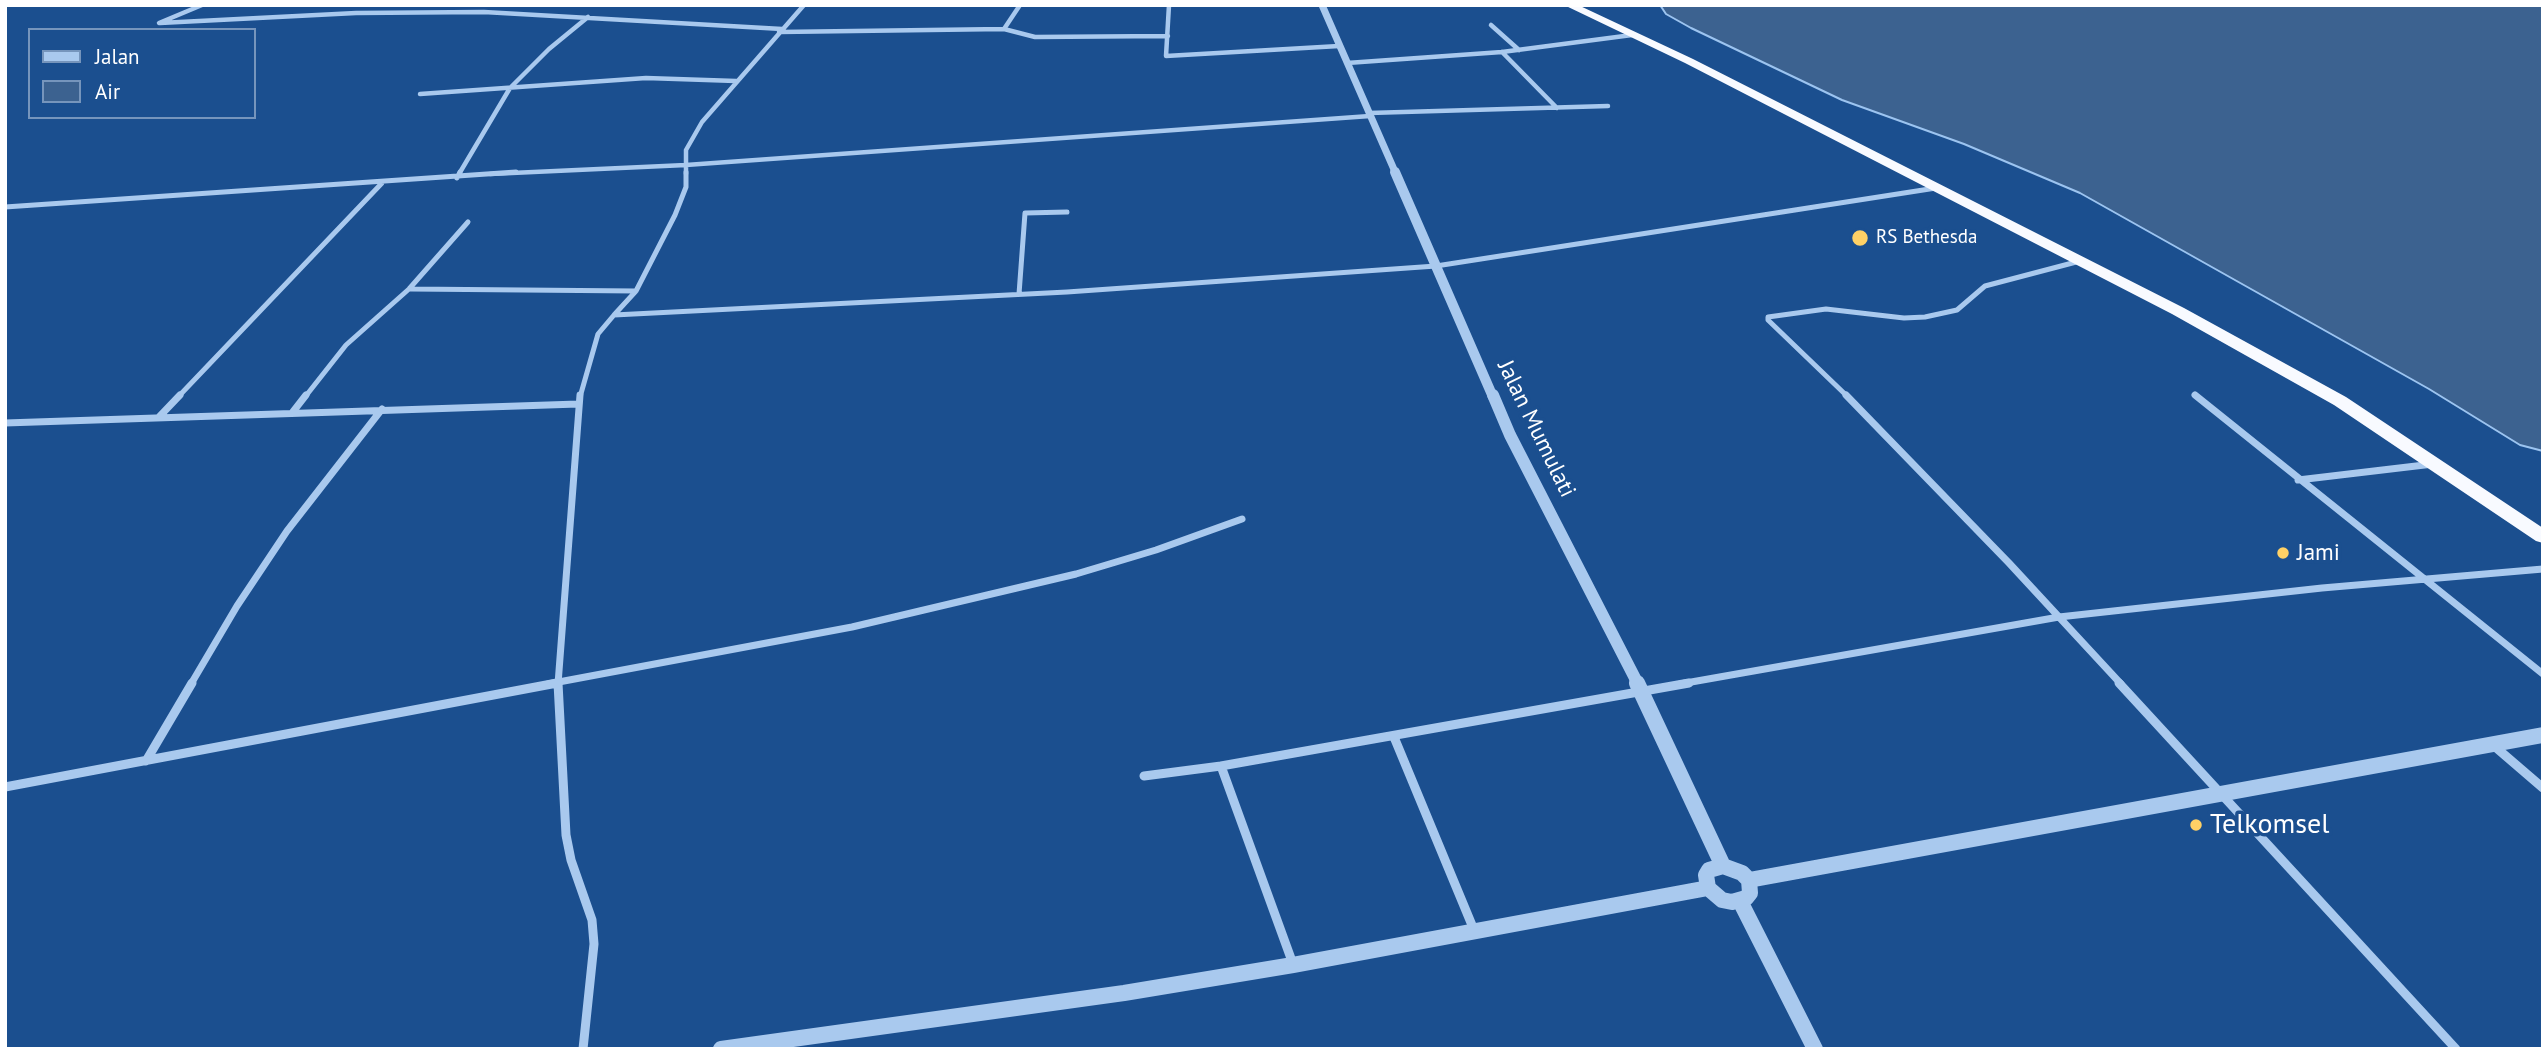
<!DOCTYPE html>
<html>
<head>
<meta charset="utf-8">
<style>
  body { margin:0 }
  #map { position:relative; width:2548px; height:1054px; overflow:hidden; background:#1b4f8f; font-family:"PT Sans",sans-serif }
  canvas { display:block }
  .frame { position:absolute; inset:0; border:7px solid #fff; pointer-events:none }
  .legend { position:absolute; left:28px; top:28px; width:228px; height:91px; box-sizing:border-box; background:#1b4f8f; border:2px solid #7695bc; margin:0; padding:9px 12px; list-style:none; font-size:21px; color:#fff }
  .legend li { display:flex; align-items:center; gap:14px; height:35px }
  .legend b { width:35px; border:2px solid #7695bc }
</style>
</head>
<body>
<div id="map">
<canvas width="2548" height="1054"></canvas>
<div class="frame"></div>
<ul class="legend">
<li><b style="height:9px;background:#a9c9ee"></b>Jalan</li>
<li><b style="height:19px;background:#3c6290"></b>Air</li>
</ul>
</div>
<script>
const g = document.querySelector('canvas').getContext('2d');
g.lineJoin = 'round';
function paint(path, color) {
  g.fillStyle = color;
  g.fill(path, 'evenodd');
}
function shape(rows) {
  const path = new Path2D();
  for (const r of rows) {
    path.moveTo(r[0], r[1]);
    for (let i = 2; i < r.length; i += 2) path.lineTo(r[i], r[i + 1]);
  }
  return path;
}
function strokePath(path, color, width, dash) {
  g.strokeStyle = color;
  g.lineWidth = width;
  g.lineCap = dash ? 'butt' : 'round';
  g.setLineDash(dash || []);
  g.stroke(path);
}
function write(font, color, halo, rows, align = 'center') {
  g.font = font + ' "PT Sans",sans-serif';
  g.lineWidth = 7;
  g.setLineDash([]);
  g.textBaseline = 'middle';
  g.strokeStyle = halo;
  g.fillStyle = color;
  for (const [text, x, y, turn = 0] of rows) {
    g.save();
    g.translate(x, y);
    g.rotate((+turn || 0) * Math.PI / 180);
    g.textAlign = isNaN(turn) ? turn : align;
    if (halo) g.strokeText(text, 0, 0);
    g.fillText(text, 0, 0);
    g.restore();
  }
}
const water = shape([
  [1660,5,2543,5,2543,451,2520,445,2429,389,2080,193,1964,144,1842,100,1691,28,1666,14,1660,5]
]);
const minorFar3 = shape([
  [804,5,702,122,686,150,686,165,1370,116],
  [1169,5,1166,56,1339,46],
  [159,23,202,5],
  [160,23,356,13,484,12,782,29],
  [1491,25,1519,50],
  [1004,29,1035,37,1168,36],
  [779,32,1004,29,1020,5],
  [1502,52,1557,108],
  [1347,63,1502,52,1632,35],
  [420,94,646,78,736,81],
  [1369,113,1608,106],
  [459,174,510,88,549,49,588,17],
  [490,174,686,165,686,174]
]);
const minorFar2 = shape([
  [457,178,460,172],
  [5,207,516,172],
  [410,289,636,291],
  [1019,294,1025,213,1067,212],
  [614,315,636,291,675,215,686,187,686,172],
  [2195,395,2198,397],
  [178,397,382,183],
  [305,397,346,345,409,289,468,222],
  [580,397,598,334,614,315,1067,292,1436,266,1936,188],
  [1848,397,1768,320,1768,317,1826,309,1904,318,1925,317,1957,310,1985,286,2080,261]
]);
const minorFar1 = shape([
  [1846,395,2009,563,2121,684],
  [2195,395,2543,674],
  [292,413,306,395],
  [159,417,180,395],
  [5,423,578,404],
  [2298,480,2433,464],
  [191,684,237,606,287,531,382,409],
  [548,684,852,627,1076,574,1156,550,1242,519],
  [558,684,580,395],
  [1680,684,2059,617,2322,588,2543,569]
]);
const minor = shape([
  [558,683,566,835,571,860,592,920,594,944,583,1049],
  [2119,683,2456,1049],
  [1394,737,1474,930],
  [2493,745,2543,788],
  [146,761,192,683],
  [1144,776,1221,766],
  [5,787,557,683],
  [1293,964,1221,766,1689,683]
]);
const tertiaryFar3 = shape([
  [1322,5,1396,174]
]);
const tertiaryFar2 = shape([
  [1395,172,1493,397]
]);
const tertiaryFar1 = shape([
  [1493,395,1510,435,1638,684]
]);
const tertiary = shape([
  [1637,683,1723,866],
  [1723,866,1742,873,1749,880,1750,893,1746,898,1732,902,1722,900,1708,888,1706,875,1709,870,1723,866],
  [1749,880,2543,735],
  [1740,901,1815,1049],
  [721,1049,1124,993,1293,965,1708,888]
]);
const trunk = shape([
  [1564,5,1578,5,1693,59,2184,308,2346,397,2543,528,2543,543,2536,541,2334,405,2172,314,1685,63,1564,5]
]);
const markers = [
  [1860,238,9,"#ffd166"],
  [2283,553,7,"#ffd166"],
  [2196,825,7,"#ffd166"]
];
const farPoinames = [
  ["RS Bethesda",1876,238]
];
const streetNames = [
  ["Jalan Mumulati",1536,429,64]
];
const poiNames = [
  ["Jami",2297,553]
];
const nearPoinames = [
  ["Telkomsel",2210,825]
];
paint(water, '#3c6290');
strokePath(water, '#9cc4f0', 2);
strokePath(minorFar3, '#a9c9ee', 4.5);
strokePath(minorFar2, '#a9c9ee', 5);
strokePath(minorFar1, '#a9c9ee', 7);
strokePath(minor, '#a9c9ee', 9);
strokePath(tertiaryFar3, '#a9c9ee', 7);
strokePath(tertiaryFar2, '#a9c9ee', 10);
strokePath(tertiaryFar1, '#a9c9ee', 12);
strokePath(tertiary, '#a9c9ee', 16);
paint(trunk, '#f8faff');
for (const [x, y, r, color] of markers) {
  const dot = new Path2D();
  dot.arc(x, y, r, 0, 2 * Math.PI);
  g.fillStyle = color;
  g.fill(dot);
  strokePath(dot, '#1b4f8f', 2.5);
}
write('19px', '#fff', '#1b4f8f', farPoinames, 'left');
write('23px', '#fff', '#1b4f8f', streetNames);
write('23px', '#fff', '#1b4f8f', poiNames, 'left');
write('28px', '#fff', '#1b4f8f', nearPoinames, 'left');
</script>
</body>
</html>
